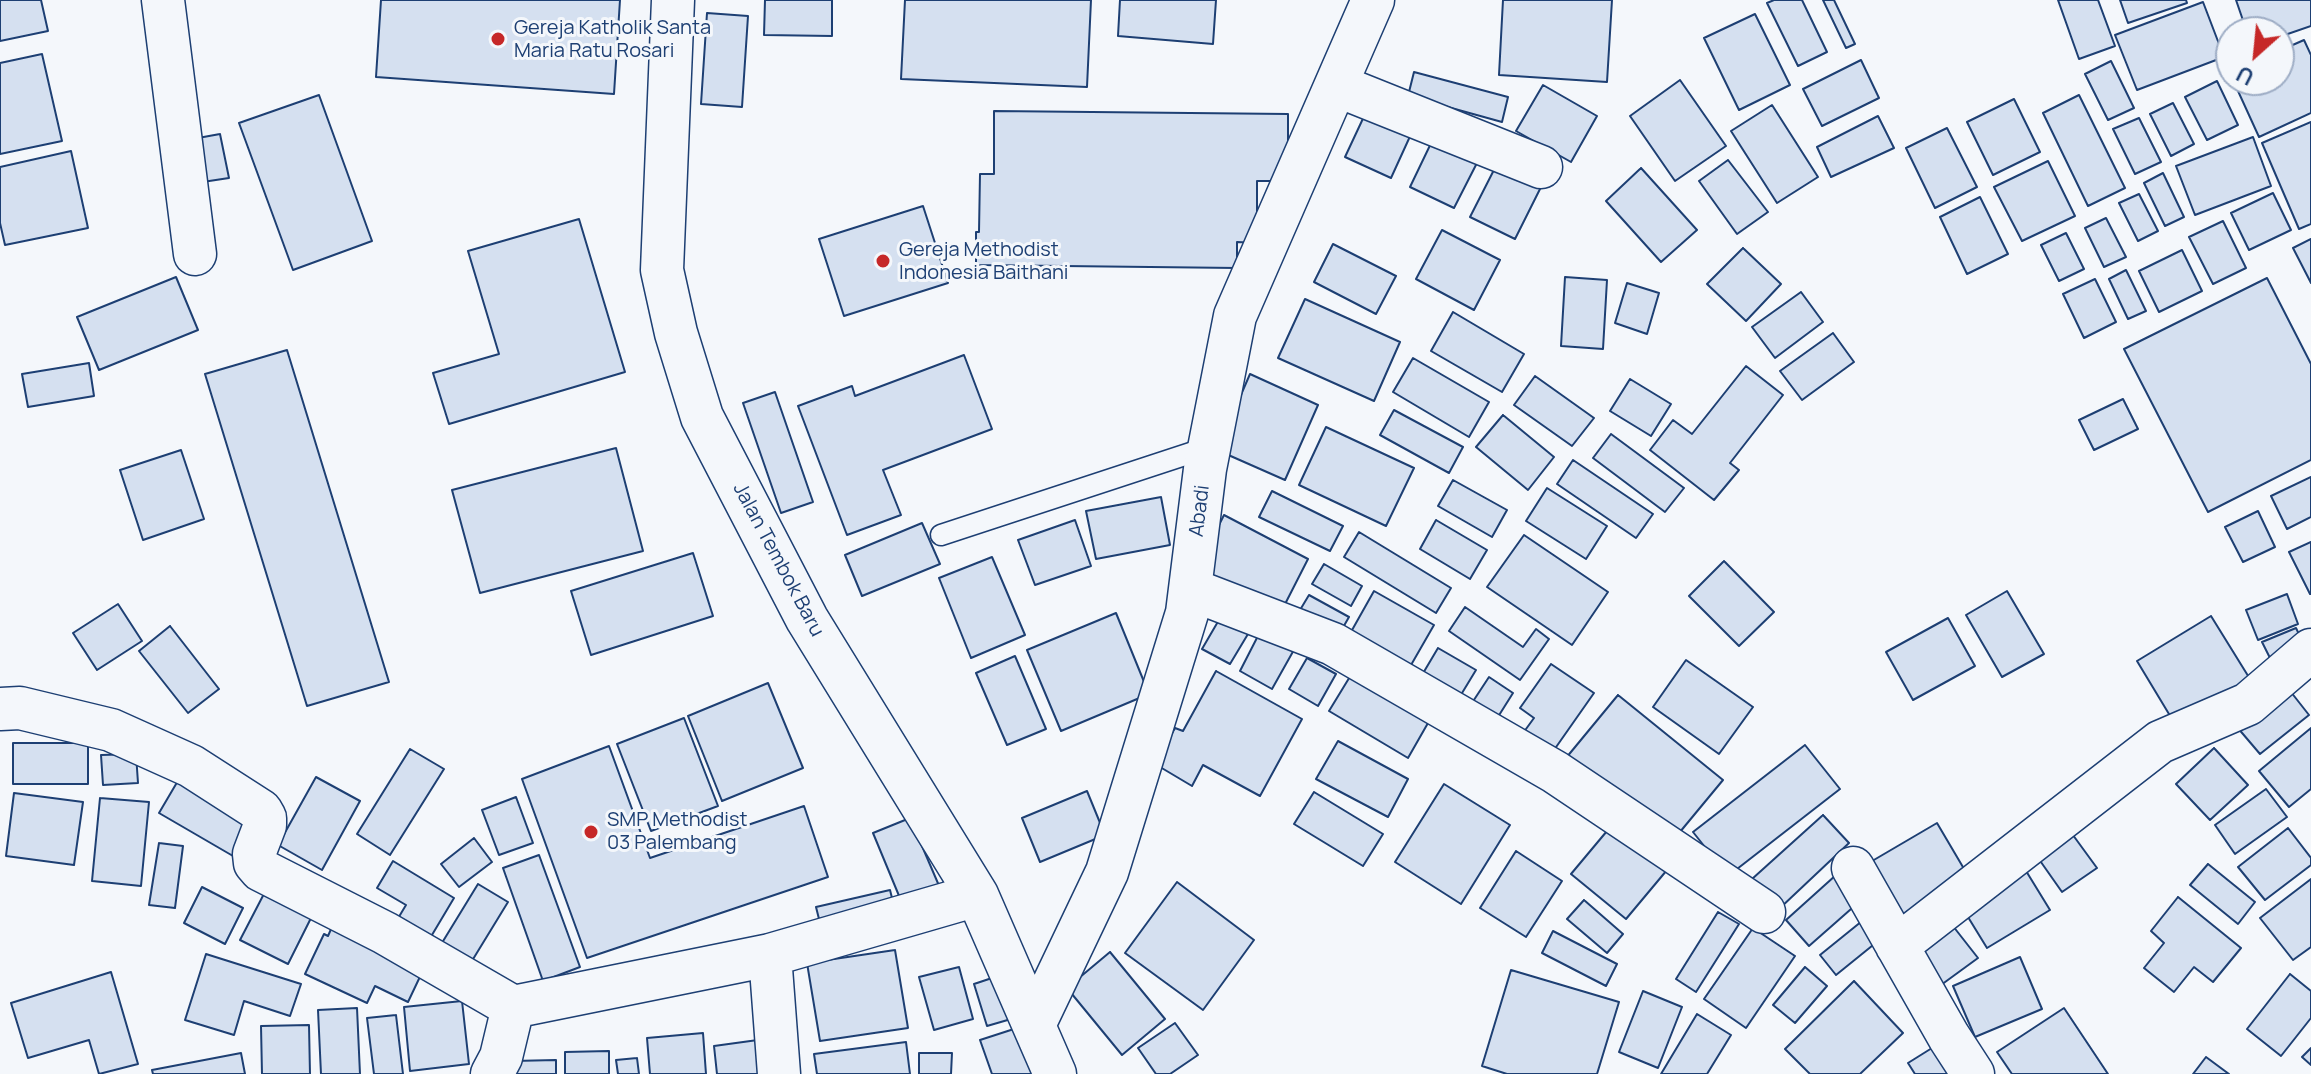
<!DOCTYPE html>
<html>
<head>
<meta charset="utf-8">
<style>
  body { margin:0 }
  #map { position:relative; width:2311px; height:1074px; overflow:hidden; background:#f4f7fb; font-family:Manrope,sans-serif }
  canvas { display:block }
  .north { position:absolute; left:2215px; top:16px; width:80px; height:80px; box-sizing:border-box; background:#f4f7fb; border:2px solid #9eadc5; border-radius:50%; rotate:207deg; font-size:22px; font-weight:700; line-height:32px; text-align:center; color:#1d3f73 }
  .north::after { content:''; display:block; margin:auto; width:28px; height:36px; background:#c62828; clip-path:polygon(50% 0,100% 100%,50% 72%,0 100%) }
</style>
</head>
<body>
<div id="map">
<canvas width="2311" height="1074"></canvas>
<div class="north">U</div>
</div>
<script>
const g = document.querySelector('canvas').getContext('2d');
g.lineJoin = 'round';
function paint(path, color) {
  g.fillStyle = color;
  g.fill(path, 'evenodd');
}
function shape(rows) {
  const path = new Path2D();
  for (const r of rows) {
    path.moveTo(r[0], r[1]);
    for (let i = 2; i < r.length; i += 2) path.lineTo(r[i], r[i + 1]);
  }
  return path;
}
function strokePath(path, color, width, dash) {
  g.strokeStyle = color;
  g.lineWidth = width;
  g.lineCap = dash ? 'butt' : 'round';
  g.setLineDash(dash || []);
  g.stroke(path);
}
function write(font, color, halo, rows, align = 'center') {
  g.font = font + ' Manrope,sans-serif';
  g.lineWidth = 6;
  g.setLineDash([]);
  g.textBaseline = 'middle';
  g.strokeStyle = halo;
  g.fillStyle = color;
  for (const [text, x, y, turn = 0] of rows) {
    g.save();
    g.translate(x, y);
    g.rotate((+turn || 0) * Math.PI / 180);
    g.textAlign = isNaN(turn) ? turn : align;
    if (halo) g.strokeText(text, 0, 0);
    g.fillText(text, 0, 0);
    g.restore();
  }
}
const building = shape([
  [0,0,41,0,48,31,0,41,0,0],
  [381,0,620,0,614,94,376,77,381,0],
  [765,0,832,0,832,36,764,35,765,0],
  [905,0,1091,0,1087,87,901,79,905,0],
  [1120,0,1216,0,1213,44,1118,36,1120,0],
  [1503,0,1612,0,1607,82,1499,75,1503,0],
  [1774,0,1802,0,1827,52,1798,66,1767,3,1774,0],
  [1823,0,1834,0,1855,44,1846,48,1823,0],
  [2058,0,2098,0,2115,46,2079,59,2058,0],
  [2120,0,2186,0,2187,3,2128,23,2120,0],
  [2236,0,2311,0,2311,26,2279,37,2279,32,2247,32,2236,0],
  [2203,2,2224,57,2137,90,2115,35,2203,2],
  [707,13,748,16,742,107,701,104,707,13],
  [1755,14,1790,85,1739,110,1704,38,1755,14],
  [2304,40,2311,55,2311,113,2259,137,2233,80,2279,80,2279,51,2304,40],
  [42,54,62,141,0,154,0,63,42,54],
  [1861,60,1879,98,1822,126,1803,89,1861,60],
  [2111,61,2134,108,2108,120,2085,74,2111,61],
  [1414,72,1508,97,1502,122,1408,96,1414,72],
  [1680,80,1726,146,1675,181,1630,116,1680,80],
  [2217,81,2238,125,2207,140,2185,97,2217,81],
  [1543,85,1597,116,1571,162,1516,131,1543,85],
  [319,95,372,241,293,270,239,123,319,95],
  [2079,95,2125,188,2088,206,2043,113,2079,95],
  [2014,99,2040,152,1993,175,1967,122,2014,99],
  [2173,103,2194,144,2171,156,2150,114,2173,103],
  [1772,105,1818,177,1777,203,1731,131,1772,105],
  [1367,110,1412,132,1391,178,1345,157,1367,110],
  [994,111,1288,114,1288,181,1257,181,1257,243,1237,242,1237,268,976,265,976,232,979,232,980,174,994,174,994,111],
  [1878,116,1894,148,1831,177,1817,147,1878,116],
  [2139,118,2161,162,2135,174,2113,129,2139,118],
  [2311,122,2311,224,2299,229,2262,143,2311,122],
  [1947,128,1977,187,1935,208,1906,148,1947,128],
  [220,134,229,178,196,183,187,140,220,134],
  [1434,137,1479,159,1454,208,1410,187,1434,137],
  [2253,137,2271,186,2195,215,2176,166,2253,137],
  [71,151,88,228,5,245,0,223,0,167,71,151],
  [1499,160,1543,183,1515,239,1470,217,1499,160],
  [1728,160,1768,212,1737,234,1699,181,1728,160],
  [2048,161,2075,216,2022,241,1994,187,2048,161],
  [1641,168,1697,230,1661,262,1606,201,1641,168],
  [2163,173,2184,217,2165,226,2144,183,2163,173],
  [2273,193,2291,230,2249,250,2231,213,2273,193],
  [2139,194,2158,231,2138,241,2119,203,2139,194],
  [1980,197,2008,254,1967,274,1940,217,1980,197],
  [923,206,948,283,844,316,819,239,923,206],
  [2106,218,2126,257,2104,267,2085,228,2106,218],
  [579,219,625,372,449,424,433,373,499,354,468,251,579,219],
  [2223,221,2246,268,2213,284,2189,237,2223,221],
  [1442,230,1500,260,1474,310,1416,279,1442,230],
  [2066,233,2084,269,2059,281,2041,245,2066,233],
  [2311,239,2311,283,2293,248,2311,239],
  [1333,244,1396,276,1376,314,1314,282,1333,244],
  [1743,248,1781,284,1746,321,1707,284,1743,248],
  [2182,250,2202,291,2159,312,2139,271,2182,250],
  [2126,270,2146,311,2128,319,2109,279,2126,270],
  [176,277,198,330,99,370,77,317,176,277],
  [1565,277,1607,280,1603,349,1561,346,1565,277],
  [2267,278,2311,364,2311,460,2208,512,2124,349,2267,278],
  [2095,279,2116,322,2084,338,2063,294,2095,279],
  [1627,283,1659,293,1647,334,1615,323,1627,283],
  [1801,292,1823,322,1775,358,1752,327,1801,292],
  [1305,299,1400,342,1374,401,1278,358,1305,299],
  [1453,312,1524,354,1502,392,1431,351,1453,312],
  [1833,333,1854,362,1802,400,1780,371,1833,333],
  [287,350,389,682,307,706,205,374,287,350],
  [964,355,992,429,883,470,901,515,847,535,798,406,852,386,855,396,964,355],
  [1413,358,1489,402,1469,437,1393,392,1413,358],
  [89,363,94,396,28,407,22,374,89,363],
  [1746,366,1783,395,1730,463,1739,470,1714,500,1650,450,1673,420,1692,434,1746,366],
  [1250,374,1318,405,1285,480,1217,450,1250,374],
  [1535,376,1594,418,1572,446,1514,405,1535,376],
  [1630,379,1671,404,1651,436,1610,411,1630,379],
  [775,392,813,502,781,513,743,403,775,392],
  [2123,399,2138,429,2094,450,2079,420,2123,399],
  [1394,410,1463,447,1449,473,1380,435,1394,410],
  [1503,415,1554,457,1528,490,1476,447,1503,415],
  [1326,427,1414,468,1386,526,1299,485,1326,427],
  [1611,434,1684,488,1665,512,1593,458,1611,434],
  [616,448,643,551,480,593,452,490,616,448],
  [181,450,204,519,143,540,120,470,181,450],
  [1573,460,1653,514,1636,538,1557,484,1573,460],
  [2311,477,2311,517,2287,529,2271,496,2311,477],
  [1453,480,1507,510,1492,537,1438,506,1453,480],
  [1547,488,1607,526,1586,559,1526,521,1547,488],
  [1272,491,1343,526,1330,551,1259,517,1272,491],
  [1161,497,1170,545,1096,559,1086,511,1161,497],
  [2258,511,2275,547,2243,562,2225,527,2258,511],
  [1224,515,1308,559,1281,612,1197,569,1224,515],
  [1075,520,1091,566,1035,585,1018,540,1075,520],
  [1436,520,1487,550,1470,579,1420,549,1436,520],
  [922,523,940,564,862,596,845,555,922,523],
  [1359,532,1451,588,1436,613,1344,557,1359,532],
  [1524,535,1608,592,1572,645,1487,587,1524,535],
  [2311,542,2311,594,2310,594,2289,552,2311,542],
  [693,553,713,616,591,655,571,591,693,553],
  [992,557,1025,635,971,658,939,578,992,557],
  [1724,561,1774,612,1739,646,1689,596,1724,561],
  [1324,564,1362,586,1351,606,1312,584,1324,564],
  [1374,591,1434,625,1407,672,1347,639,1374,591],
  [2007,591,2044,654,2002,677,1966,615,2007,591],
  [2287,594,2298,624,2258,640,2246,610,2287,594],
  [1309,595,1349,617,1337,638,1297,615,1309,595],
  [118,604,142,641,97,670,73,633,118,604],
  [1465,607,1523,647,1536,629,1549,639,1520,680,1449,631,1465,607],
  [1116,613,1149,694,1061,731,1027,650,1116,613],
  [1223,613,1251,629,1230,664,1202,649,1223,613],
  [2211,616,2250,679,2175,724,2137,661,2211,616],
  [1948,618,1975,666,1913,700,1886,652,1948,618],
  [170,626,219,689,188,713,139,651,170,626],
  [2296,628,2307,651,2274,666,2262,642,2296,628],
  [1261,630,1295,648,1272,689,1240,671,1261,630],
  [1438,648,1476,670,1459,698,1422,675,1438,648],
  [1015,656,1046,729,1007,745,976,673,1015,656],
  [1307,658,1336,674,1318,706,1289,689,1307,658],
  [1686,660,1753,707,1719,754,1653,707,1686,660],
  [1551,664,1594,693,1547,760,1518,740,1534,718,1520,708,1551,664],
  [1354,670,1432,716,1408,758,1329,711,1354,670],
  [1216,671,1302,719,1260,796,1203,765,1192,786,1155,764,1175,728,1183,731,1216,671],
  [1489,677,1513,693,1491,728,1466,712,1489,677],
  [768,683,803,768,722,801,688,716,768,683],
  [2287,687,2309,715,2260,754,2237,727,2287,687],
  [1618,695,1723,780,1670,844,1566,758,1618,695],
  [684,718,718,806,651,831,617,744,684,718],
  [2311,728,2311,789,2289,807,2259,771,2311,728],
  [1338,741,1408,779,1388,817,1316,779,1338,741],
  [13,743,88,743,88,784,13,784,13,743],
  [1805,745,1840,789,1728,876,1693,832,1805,745],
  [609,746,650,858,804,806,828,877,587,958,522,779,609,746],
  [2214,748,2248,785,2210,820,2176,784,2214,748],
  [410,749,444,769,390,855,357,834,410,749],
  [136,754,138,783,103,785,101,755,136,754],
  [316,777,360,801,322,870,278,845,316,777],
  [179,779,254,822,233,856,159,813,179,779],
  [1444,784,1510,825,1461,904,1395,862,1444,784],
  [2266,789,2287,817,2235,854,2215,825,2266,789],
  [1087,791,1105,835,1040,862,1022,818,1087,791],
  [1314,792,1383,834,1363,866,1294,824,1314,792],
  [14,793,83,802,74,865,6,856,14,793],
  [516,797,533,843,499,855,482,810,516,797],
  [100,798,149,802,141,886,92,881,100,798],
  [1823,815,1849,843,1779,909,1752,879,1823,815],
  [910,818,940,888,902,903,873,833,910,818],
  [1937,823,1970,879,1901,920,1867,864,1937,823],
  [1612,825,1667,870,1626,919,1571,874,1612,825],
  [2288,828,2311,858,2311,865,2265,900,2238,867,2288,828],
  [2070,831,2097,868,2062,892,2036,855,2070,831],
  [474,838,492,862,459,887,441,864,474,838],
  [159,843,183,846,175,908,149,905,159,843],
  [1516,851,1562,881,1526,937,1480,908,1516,851],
  [539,855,580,967,543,981,503,868,539,855],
  [393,861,454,898,426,945,394,925,406,905,377,888,393,861],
  [2208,864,2255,902,2238,924,2190,885,2208,864],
  [2023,866,2050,910,1987,948,1960,904,2023,866],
  [1836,875,1859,902,1809,946,1786,920,1836,875],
  [2311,879,2311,947,2293,960,2260,918,2311,879],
  [1177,882,1254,940,1203,1010,1125,953,1177,882],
  [478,884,508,902,467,969,437,951,478,884],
  [202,887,243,908,225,944,184,923,202,887],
  [267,888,314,912,288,964,240,940,267,888],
  [890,890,894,906,820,923,816,907,890,890],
  [2178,897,2241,948,2213,982,2194,967,2174,992,2144,968,2164,943,2151,931,2178,897],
  [1584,900,1623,934,1607,953,1567,919,1584,900],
  [1718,912,1739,924,1696,992,1676,979,1718,912],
  [1867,917,1883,937,1836,975,1820,955,1867,917],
  [335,920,426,964,408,1002,375,986,367,1003,305,974,324,934,328,936,335,920],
  [1949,921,1978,958,1941,985,1912,949,1949,921],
  [1753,928,1795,956,1746,1028,1704,999,1753,928],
  [1553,931,1617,964,1606,986,1542,953,1553,931],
  [895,950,908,1028,820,1041,807,963,895,950],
  [1110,952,1165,1019,1122,1055,1067,988,1110,952],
  [206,954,301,984,290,1016,244,1001,234,1035,185,1020,206,954],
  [2020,957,2042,1009,1975,1037,1953,986,2020,957],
  [959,967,973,1019,934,1030,919,977,959,967],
  [1805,967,1827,986,1795,1023,1773,1005,1805,967],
  [1511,970,1619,1002,1597,1074,1507,1074,1482,1066,1511,970],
  [111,972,138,1064,99,1074,89,1040,28,1058,11,1003,111,972],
  [1004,974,1018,1017,987,1026,974,984,1004,974],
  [2290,974,2311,991,2311,1018,2281,1056,2247,1029,2290,974],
  [1854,981,1903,1033,1860,1074,1810,1074,1785,1049,1854,981],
  [1643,991,1682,1007,1658,1068,1619,1052,1643,991],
  [462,1001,469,1064,410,1071,404,1007,462,1001],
  [357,1008,360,1074,321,1074,318,1010,357,1008],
  [2064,1008,2108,1074,2012,1074,1997,1052,2064,1008],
  [1697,1014,1731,1035,1707,1074,1661,1074,1697,1014],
  [396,1015,403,1074,374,1074,367,1018,396,1015],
  [1175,1023,1198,1055,1170,1074,1156,1074,1138,1048,1175,1023],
  [309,1025,310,1074,262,1074,261,1026,309,1025],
  [1017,1028,1032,1074,992,1074,980,1040,1017,1028],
  [703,1033,706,1074,650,1074,647,1038,703,1033],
  [765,1039,769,1074,717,1074,714,1046,765,1039],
  [906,1042,910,1074,817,1074,814,1054,906,1042],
  [1940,1043,1959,1074,1915,1074,1908,1063,1940,1043],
  [2311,1048,2311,1065,2302,1057,2311,1048],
  [609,1051,609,1074,565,1074,565,1052,609,1051],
  [241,1053,245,1074,153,1074,152,1070,241,1053],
  [919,1053,952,1053,951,1074,919,1074,919,1053],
  [2206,1057,2229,1074,2193,1074,2206,1057],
  [637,1058,639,1074,618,1074,616,1060,637,1058],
  [556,1060,556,1074,513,1074,513,1061,556,1060]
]);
const lane = shape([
  [941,535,1209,447]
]);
const street = shape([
  [163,0,195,254],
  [673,0,662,270,676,333,702,417,807,619,977,895,1055,1074],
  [1336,85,1541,167],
  [1190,589,1333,644,1555,772,1764,912],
  [0,709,20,708,111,730,191,766,261,811,265,818,265,825,254,854,255,863,261,870,385,933,513,1007,770,955,977,895],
  [1853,868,1949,1037,1973,1074],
  [1897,946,2160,742,2248,704,2311,650],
  [770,955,779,1074],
  [1034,1025,1107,872,1187,613,1205,469,1235,316,1373,0],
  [492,1074,501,1057,513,1007]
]);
const markers = [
  [498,39,8,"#c62828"],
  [883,261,8,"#c62828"],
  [591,832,8,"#c62828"]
];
const poiNames = [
  ["Gereja Katholik Santa",514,28],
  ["Maria Ratu Rosari",514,51],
  ["Gereja Methodist",899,250],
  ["Indonesia Baithani",899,273],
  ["SMP Methodist",607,820],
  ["03 Palembang",607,843]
];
const streetNames = [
  ["Abadi",1200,511,-83],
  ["Jalan Tembok Baru",778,560,62]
];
paint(building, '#d5e0f0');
strokePath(building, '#1d3f73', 2);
strokePath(lane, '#1d3f73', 23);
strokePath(street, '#1d3f73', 45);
strokePath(lane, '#f4f7fb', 20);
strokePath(street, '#f4f7fb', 42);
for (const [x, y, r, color] of markers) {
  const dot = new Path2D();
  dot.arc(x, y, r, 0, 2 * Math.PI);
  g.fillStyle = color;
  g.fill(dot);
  strokePath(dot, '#f4f7fb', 3);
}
write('20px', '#1d3f73', '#f4f7fb', poiNames, 'left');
write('20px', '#1d3f73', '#f4f7fb', streetNames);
</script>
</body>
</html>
